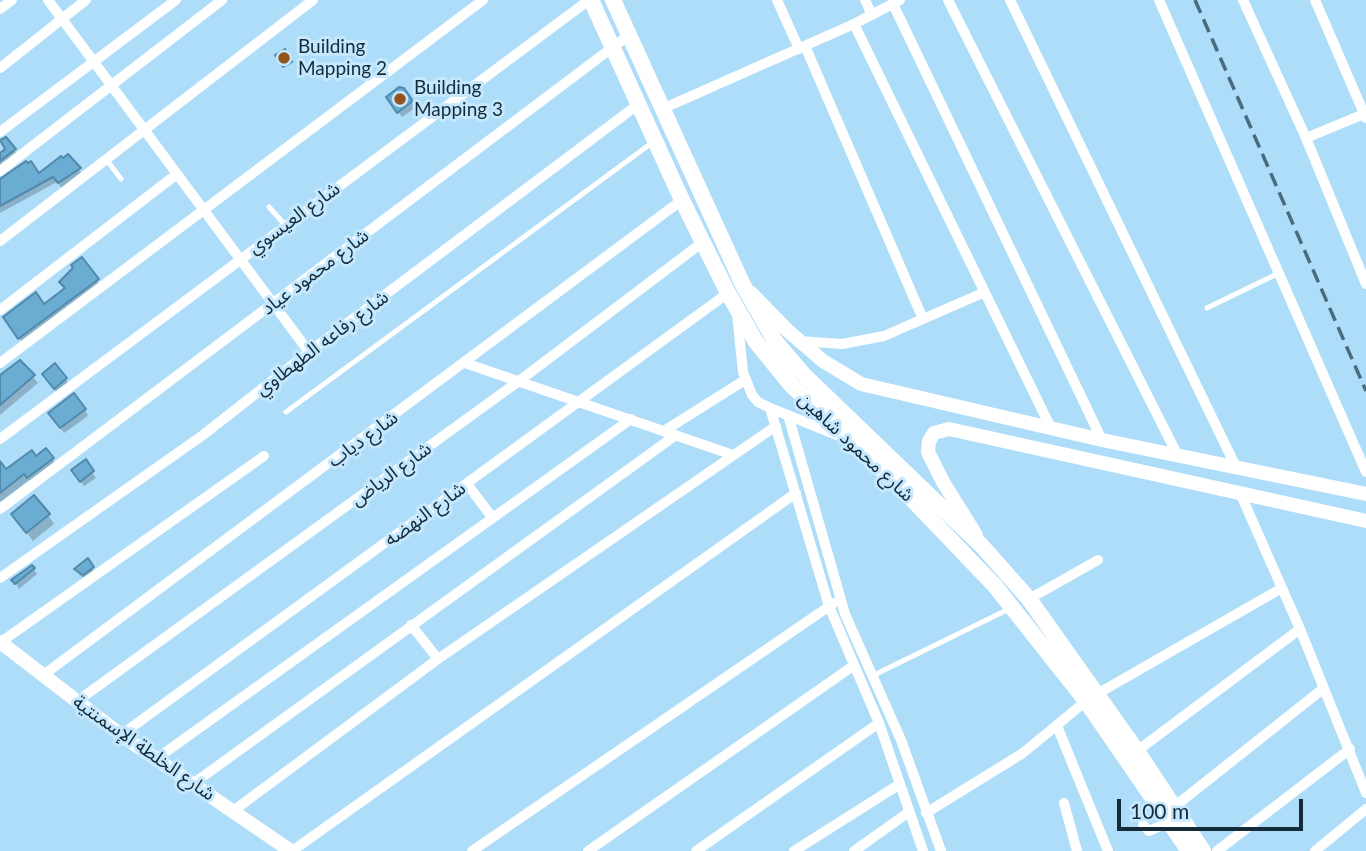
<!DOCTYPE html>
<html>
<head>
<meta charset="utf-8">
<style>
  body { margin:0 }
  #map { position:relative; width:1366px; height:851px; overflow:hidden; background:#aeddfa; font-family:Lato,sans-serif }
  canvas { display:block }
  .scale { position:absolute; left:1117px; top:799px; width:186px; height:32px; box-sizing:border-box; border:4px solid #142c3a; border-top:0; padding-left:9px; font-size:21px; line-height:24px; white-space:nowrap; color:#142c3a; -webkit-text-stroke:5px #c5e8fe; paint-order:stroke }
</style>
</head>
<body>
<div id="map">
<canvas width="1366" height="851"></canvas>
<div class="scale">100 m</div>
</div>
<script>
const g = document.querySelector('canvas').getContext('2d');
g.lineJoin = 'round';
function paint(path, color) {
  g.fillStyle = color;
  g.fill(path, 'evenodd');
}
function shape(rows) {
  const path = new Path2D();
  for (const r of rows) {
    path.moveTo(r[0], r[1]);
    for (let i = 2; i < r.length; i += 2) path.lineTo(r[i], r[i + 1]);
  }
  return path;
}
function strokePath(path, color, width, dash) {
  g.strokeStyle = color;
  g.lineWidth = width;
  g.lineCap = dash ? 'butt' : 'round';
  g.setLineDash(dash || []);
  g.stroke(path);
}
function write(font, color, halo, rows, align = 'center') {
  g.font = font + ' Lato,"Noto Sans Arabic",sans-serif';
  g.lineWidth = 6;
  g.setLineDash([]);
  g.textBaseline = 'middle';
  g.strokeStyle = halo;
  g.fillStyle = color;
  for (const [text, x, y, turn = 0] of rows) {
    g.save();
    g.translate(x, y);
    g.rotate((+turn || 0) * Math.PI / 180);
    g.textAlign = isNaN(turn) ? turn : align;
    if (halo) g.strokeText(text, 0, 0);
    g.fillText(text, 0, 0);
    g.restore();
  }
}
const shadow = shape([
  [403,90,415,108,402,117,392,103],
  [14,150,18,155,0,169,0,155],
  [68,157,83,175,62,188,57,182,0,213,0,183,38,175],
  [97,280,100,286,23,344,6,317,44,306,66,289],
  [20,362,38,383,0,415,0,379],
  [66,379,69,384,58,394,47,380],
  [85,410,88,416,64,433,54,419],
  [46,450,57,466,32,483,29,480,0,502,0,467,6,471,36,458],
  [85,461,96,478,84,486,77,476],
  [13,515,48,515,54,524,33,541],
  [32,567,37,574,19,589,14,580],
  [92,568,96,573,87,580,79,575,76,570]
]);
const building = shape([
  [285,49,292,62,283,67,275,55,285,49],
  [399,87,404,88,413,101,397,113,386,97,399,87],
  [6,137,16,149,0,161,0,153,5,149,0,140,6,137],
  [68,154,81,168,58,183,53,177,0,206,0,179,26,161,28,163,31,161,39,173,61,156,63,158,68,154],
  [82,257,99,279,18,339,3,317,36,292,44,304,65,288,59,282,73,268,71,265,82,257],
  [20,360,35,375,0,405,0,375,20,360],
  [55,363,67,378,54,389,42,374,55,363],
  [74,393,86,409,60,428,48,413,74,393],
  [46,448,54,458,27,478,24,474,0,493,0,461,6,469,32,450,36,456,46,448],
  [86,459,94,471,80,482,71,470,86,459],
  [34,495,50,514,26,533,11,514,34,495],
  [88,558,94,567,83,575,74,569,88,558],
  [32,565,35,568,15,584,11,580,32,565]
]);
const service = shape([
  [106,159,121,179],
  [269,207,285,225],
  [1207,308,1279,273],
  [286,412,653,142],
  [872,676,1011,608]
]);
const minor = shape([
  [48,0,309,352],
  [777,0,799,49],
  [865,0,872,15],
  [948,0,1178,456],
  [1010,0,1236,467],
  [1159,0,1366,472],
  [1243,0,1306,138,1366,284],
  [1315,0,1366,118],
  [893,4,1102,440],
  [0,9,12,0],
  [854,24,1050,426],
  [805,46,923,319],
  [0,68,86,0],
  [662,109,854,24,900,0],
  [0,132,176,0],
  [1306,138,1366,113],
  [0,171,222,0],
  [0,241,313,0],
  [0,310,177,174],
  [737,314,743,372,752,395,758,402,770,408,842,437],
  [799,341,842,344,884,336,985,292],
  [0,363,483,0],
  [465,363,733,455],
  [770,408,829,606,879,723,923,851],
  [788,415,845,614,901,740,941,851],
  [664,431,745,380],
  [0,439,589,0],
  [467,484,492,517],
  [1241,495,1300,629,1366,793],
  [0,509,629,35],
  [0,578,203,435,309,352,640,103],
  [1029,599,1098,560],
  [411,625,438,659],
  [1,642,264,456],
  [42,676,682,200],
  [1097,694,1282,588],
  [76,702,519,381,703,242],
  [1057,726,1108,851],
  [121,735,728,293],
  [1137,751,1300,629],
  [156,759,631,419],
  [194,783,676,435],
  [1064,803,1077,851],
  [1174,807,1324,688],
  [233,811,438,659,776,426],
  [926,813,1023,753,1086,701],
  [1143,825,1149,831,1169,822],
  [292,851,796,493],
  [472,851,834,603],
  [588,851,853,666],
  [696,851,879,723],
  [794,851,900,784],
  [854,851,909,812],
  [1217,851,1350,749],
  [1315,851,1366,809]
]);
const tertiary = shape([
  [751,293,787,330,823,361,861,384,1102,440,1366,494],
  [976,535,943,482,928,452,929,441,934,433,949,429,1366,521],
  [0,642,121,735,291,851]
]);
const secondary = shape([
  [591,0,682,200,728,293,756,342,791,385,904,491,995,586,1086,701,1189,851],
  [613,0,743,285,775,341,803,374,982,546,1029,599,1137,751,1203,851]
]);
const rail = shape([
  [1195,0,1366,391]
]);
const markers = [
  [284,58,7,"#94541e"],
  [400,99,7,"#94541e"]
];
const poiNames = [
  ["Building",298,47],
  ["Mapping 2",298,69],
  ["Building",414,88],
  ["Mapping 3",414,110]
];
const streetNames = [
  ["شارع العيسوي",294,218,-36],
  ["شارع محمود عياد",315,272,-37],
  ["شارع رفاعه الطهطاوي",322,343,-37],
  ["شارع دياب",363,439,-36],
  ["شارع محمود شاهين",856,447,43],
  ["شارع الرياض",391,474,-36],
  ["شارع النهضه",425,514,-36],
  ["شارع الخلطة الإسمنتية",144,748,35]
];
paint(shadow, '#0003');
paint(building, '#6bacd3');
strokePath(building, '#5189ab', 2);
strokePath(service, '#fff', 5);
strokePath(minor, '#fff', 10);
strokePath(tertiary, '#fff', 14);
strokePath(secondary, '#fff', 16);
strokePath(rail, '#4a6a7e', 3.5, [14, 7]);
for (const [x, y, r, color] of markers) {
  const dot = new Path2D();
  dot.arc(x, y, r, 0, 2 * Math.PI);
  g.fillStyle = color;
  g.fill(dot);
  strokePath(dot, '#c5e8fe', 2.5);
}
write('19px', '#142c3a', '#c5e8fe', poiNames, 'left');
write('19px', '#142c3a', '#c5e8fe', streetNames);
</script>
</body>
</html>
